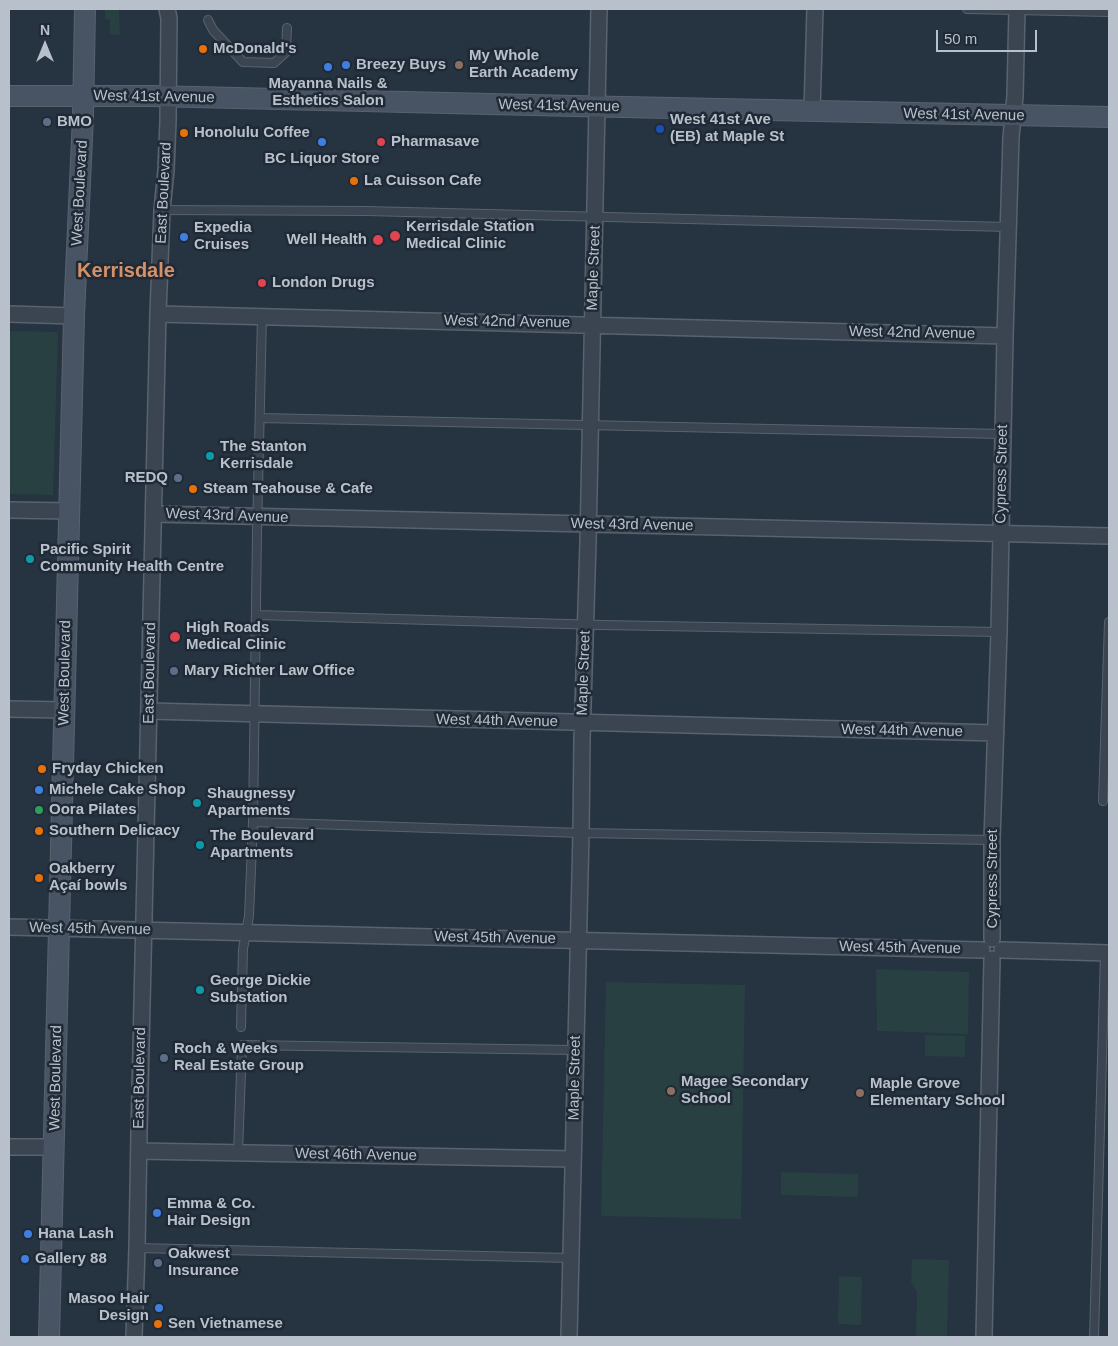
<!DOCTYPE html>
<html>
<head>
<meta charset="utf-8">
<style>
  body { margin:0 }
  #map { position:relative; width:1118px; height:1346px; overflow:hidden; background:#263341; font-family:Helvetica,sans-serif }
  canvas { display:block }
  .frame { position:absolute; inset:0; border:10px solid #b7c0cb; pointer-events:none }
  .north { position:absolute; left:20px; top:20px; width:50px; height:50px; -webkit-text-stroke:4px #1f2a36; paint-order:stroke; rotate:0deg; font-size:14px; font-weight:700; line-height:20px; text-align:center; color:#b7c0cb }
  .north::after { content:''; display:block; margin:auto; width:18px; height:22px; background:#b7c0cb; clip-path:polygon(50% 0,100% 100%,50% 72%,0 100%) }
  .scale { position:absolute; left:936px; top:30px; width:101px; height:22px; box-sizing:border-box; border:2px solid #b7c0cb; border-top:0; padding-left:6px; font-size:15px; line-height:18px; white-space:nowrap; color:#b7c0cb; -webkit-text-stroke:4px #1f2a36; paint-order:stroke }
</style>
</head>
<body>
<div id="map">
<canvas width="1118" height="1346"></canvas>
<div class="frame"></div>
<div class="north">N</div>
<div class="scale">50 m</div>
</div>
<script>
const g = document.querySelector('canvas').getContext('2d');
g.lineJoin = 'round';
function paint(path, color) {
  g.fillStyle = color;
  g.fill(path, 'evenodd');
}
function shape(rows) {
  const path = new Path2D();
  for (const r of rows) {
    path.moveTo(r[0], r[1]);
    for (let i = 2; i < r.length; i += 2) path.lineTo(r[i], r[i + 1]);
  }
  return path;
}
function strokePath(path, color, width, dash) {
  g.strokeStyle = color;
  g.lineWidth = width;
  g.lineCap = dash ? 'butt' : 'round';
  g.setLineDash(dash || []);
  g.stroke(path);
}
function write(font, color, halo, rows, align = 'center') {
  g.font = font + ' Helvetica,sans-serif';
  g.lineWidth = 5;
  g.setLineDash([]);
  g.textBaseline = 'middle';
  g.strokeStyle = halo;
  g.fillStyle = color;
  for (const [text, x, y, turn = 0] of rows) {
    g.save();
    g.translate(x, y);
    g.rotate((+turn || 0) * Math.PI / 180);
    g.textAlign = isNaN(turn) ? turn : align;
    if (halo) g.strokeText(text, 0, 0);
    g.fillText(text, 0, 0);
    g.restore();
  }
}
const green = shape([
  [105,9,119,9,120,35,110,34,110,20,105,19],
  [9,331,58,332,53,495,9,494],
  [876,969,969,972,968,1034,877,1031],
  [606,982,745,985,741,1219,601,1216],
  [925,1035,965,1036,965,1057,925,1056],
  [781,1172,858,1174,858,1197,781,1195],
  [912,1259,949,1260,947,1337,916,1337,917,1292,911,1282],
  [839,1276,862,1277,861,1325,838,1324]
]);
const lane = shape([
  [967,9,1109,12],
  [208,20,213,30,243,62,274,63,286,52,287,28],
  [162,210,366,211,1008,227],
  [262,316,257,532,253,822,581,833,992,840],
  [260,418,1003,434],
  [257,615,601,625,999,632],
  [1103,801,1109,622],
  [241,1027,243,949,249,916,253,822],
  [238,1153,242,1045,575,1050],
  [137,1248,571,1258],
  [1094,1337,1105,953]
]);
const street = shape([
  [812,111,815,9],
  [9,314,74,316],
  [158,314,1005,336],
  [9,510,69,511],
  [154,514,1109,536],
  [9,709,64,710],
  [149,711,996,733],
  [9,927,982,950],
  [992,939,992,840,999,632,1005,336,1011,137,1015,96,1017,9],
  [1002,950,1109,953],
  [9,1147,54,1147],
  [139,1151,573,1159],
  [134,1337,137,1248,139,1133,158,314,162,210,166,170,168,121,169,18,167,9],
  [569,1337,581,833,582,739,588,542,599,9],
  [984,1337,992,959]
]);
const secondary = shape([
  [9,96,152,96,574,106,1109,117],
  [49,1337,74,316,83,116,85,9]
]);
const markers = [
  [203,49,5,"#e8710a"],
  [346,65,5,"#3f7fe0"],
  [459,65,5,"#8d6e63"],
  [328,67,5,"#3f7fe0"],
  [47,122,5,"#5c6f8a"],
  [660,129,5,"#1a4fb4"],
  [184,133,5,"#e8710a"],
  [322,142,5,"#3f7fe0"],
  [381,142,5,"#e0444e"],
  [354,181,5,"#e8710a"],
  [395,236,6,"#e0444e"],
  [184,237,5,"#3f7fe0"],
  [378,240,6,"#e0444e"],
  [262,283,5,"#e0444e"],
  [210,456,5,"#0f9aa8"],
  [178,478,5,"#5c6f8a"],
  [193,489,5,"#e8710a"],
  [30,559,5,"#0f9aa8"],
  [175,637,6,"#e0444e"],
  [174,671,5,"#5c6f8a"],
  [42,769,5,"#e8710a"],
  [39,790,5,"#3f7fe0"],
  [197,803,5,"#0f9aa8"],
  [39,810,5,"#2e9e5b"],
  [39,831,5,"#e8710a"],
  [200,845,5,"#0f9aa8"],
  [39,878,5,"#e8710a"],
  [200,990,5,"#0f9aa8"],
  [164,1058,5,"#5c6f8a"],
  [671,1091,5,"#8d6e63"],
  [860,1093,5,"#8d6e63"],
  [157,1213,5,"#3f7fe0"],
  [28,1234,5,"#3f7fe0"],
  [25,1259,5,"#3f7fe0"],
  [158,1263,5,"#5c6f8a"],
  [159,1308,5,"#3f7fe0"],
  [158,1324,5,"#e8710a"]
];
const poiNames = [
  ["McDonald's",213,49],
  ["My Whole",469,56],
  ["Earth Academy",469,73],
  ["Breezy Buys",356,65],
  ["Mayanna Nails &",328,84,"center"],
  ["Esthetics Salon",328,101,"center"],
  ["West 41st Ave",670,120],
  ["(EB) at Maple St",670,137],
  ["BMO",57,122],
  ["Honolulu Coffee",194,133],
  ["Pharmasave",391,142],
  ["BC Liquor Store",322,159,"center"],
  ["La Cuisson Cafe",364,181],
  ["Kerrisdale Station",406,227],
  ["Medical Clinic",406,244],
  ["Expedia",194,228],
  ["Cruises",194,245],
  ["Well Health",367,240,"right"],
  ["London Drugs",272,283],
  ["The Stanton",220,447],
  ["Kerrisdale",220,464],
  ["REDQ",168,478,"right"],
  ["Steam Teahouse & Cafe",203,489],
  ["Pacific Spirit",40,550],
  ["Community Health Centre",40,567],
  ["High Roads",186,628],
  ["Medical Clinic",186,645],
  ["Mary Richter Law Office",184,671],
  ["Fryday Chicken",52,769],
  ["Michele Cake Shop",49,790],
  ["Shaugnessy",207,794],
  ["Apartments",207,811],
  ["Oora Pilates",49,810],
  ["Southern Delicacy",49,831],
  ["The Boulevard",210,836],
  ["Apartments",210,853],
  ["Oakberry",49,869],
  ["Açaí bowls",49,886],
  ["George Dickie",210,981],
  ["Substation",210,998],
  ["Roch & Weeks",174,1049],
  ["Real Estate Group",174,1066],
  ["Magee Secondary",681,1082],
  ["School",681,1099],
  ["Maple Grove",870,1084],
  ["Elementary School",870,1101],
  ["Emma & Co.",167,1204],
  ["Hair Design",167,1221],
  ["Hana Lash",38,1234],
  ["Oakwest",168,1254],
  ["Insurance",168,1271],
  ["Gallery 88",35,1259],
  ["Masoo Hair",149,1299,"right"],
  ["Design",149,1316,"right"],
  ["Sen Vietnamese",168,1324]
];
const streetNames = [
  ["West 41st Avenue",154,97,1],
  ["West 41st Avenue",559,106,1],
  ["West 41st Avenue",964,115,1],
  ["West Boulevard",80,193,-87],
  ["East Boulevard",164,193,-87],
  ["Maple Street",594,268,-88],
  ["West 42nd Avenue",507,322,1],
  ["West 42nd Avenue",912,333,1],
  ["Cypress Street",1002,474,-89],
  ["West 43rd Avenue",227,516,2],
  ["West 43rd Avenue",632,525,1],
  ["West Boulevard",65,673,-89],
  ["East Boulevard",150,673,-89],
  ["Maple Street",584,673,-88],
  ["West 44th Avenue",497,721,1],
  ["West 44th Avenue",902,731,1],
  ["Cypress Street",993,879,-90],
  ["West 45th Avenue",90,929,1],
  ["West 45th Avenue",495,938,1],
  ["West 45th Avenue",900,948,1],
  ["West Boulevard",56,1078,-89],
  ["East Boulevard",140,1078,-89],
  ["Maple Street",575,1078,-89],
  ["West 46th Avenue",356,1155,1]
];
const districtNames = [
  ["Kerrisdale",126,271]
];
paint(green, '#284042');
strokePath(lane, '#58636e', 10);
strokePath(street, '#58636e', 18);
strokePath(secondary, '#58636e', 22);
strokePath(lane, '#3a4551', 8);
strokePath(street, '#3a4551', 15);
strokePath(secondary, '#485464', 20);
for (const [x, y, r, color] of markers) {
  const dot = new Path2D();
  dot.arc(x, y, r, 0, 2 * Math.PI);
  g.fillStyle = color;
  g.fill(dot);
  strokePath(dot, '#1f2a36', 2);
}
write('bold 15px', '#b7c0cb', '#1f2a36', poiNames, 'left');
write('15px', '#b7c0cb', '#1f2a36', streetNames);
write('bold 20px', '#d59168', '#1f2a36', districtNames);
</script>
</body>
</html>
